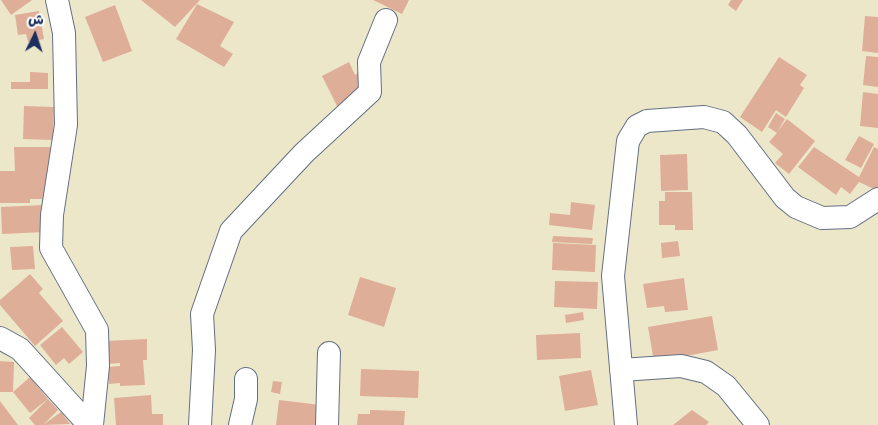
<!DOCTYPE html>
<html>
<head>
<meta charset="utf-8">
<style>
  body { margin:0 }
  #map { position:relative; width:878px; height:425px; overflow:hidden; background:#ede7ca; font-family:Caveat,"Playpen Sans Arabic",sans-serif }
  canvas { display:block }
  .north { position:absolute; left:10px; top:10px; width:50px; height:50px; -webkit-text-stroke:4px #fff; paint-order:stroke; rotate:4deg; font-size:14px; font-weight:700; line-height:20px; text-align:center; color:#1b2f5e }
  .north::after { content:''; display:block; margin:auto; width:18px; height:22px; background:#1b2f5e; clip-path:polygon(50% 0,100% 100%,50% 72%,0 100%) }
</style>
</head>
<body>
<div id="map">
<canvas width="878" height="425"></canvas>
<div class="north">ش</div>
</div>
<script>
const g = document.querySelector('canvas').getContext('2d');
g.lineJoin = 'round';
function paint(path, color) {
  g.fillStyle = color;
  g.fill(path, 'evenodd');
}
function shape(rows) {
  const path = new Path2D();
  for (const r of rows) {
    path.moveTo(r[0], r[1]);
    for (let i = 2; i < r.length; i += 2) path.lineTo(r[i], r[i + 1]);
  }
  return path;
}
function strokePath(path, color, width, dash) {
  g.strokeStyle = color;
  g.lineWidth = width;
  g.lineCap = dash ? 'butt' : 'round';
  g.setLineDash(dash || []);
  g.stroke(path);
}
const building = shape([
  [1,0,32,0,11,15],
  [141,0,200,0,175,27],
  [373,0,409,0,402,14],
  [731,0,743,0,736,11,728,5],
  [197,4,234,22,220,46,233,54,224,67,176,39],
  [115,5,132,51,103,62,85,17],
  [39,11,44,39,28,42,26,34,18,35,15,15],
  [865,16,878,17,878,53,862,51],
  [866,56,878,57,878,87,863,85],
  [779,57,807,75,800,85,804,88,786,117,776,110,762,132,740,117],
  [349,62,355,75,358,73,370,96,340,112,322,76],
  [30,72,48,73,48,89,11,89,11,82,30,82],
  [863,92,878,94,878,128,860,126],
  [24,106,54,107,53,140,23,139],
  [776,113,785,119,777,132,787,119,815,141,789,174,775,163,783,154,769,142,777,133,768,127],
  [859,136,874,144,861,168,845,160],
  [14,147,57,147,57,199,30,199,30,203,0,203,0,171,15,171],
  [814,147,859,177,874,147,878,149,878,191,859,182,850,194,841,187,836,195,798,167],
  [687,154,688,190,661,191,660,155],
  [665,192,692,192,693,230,675,230,675,225,659,225,659,201,665,201],
  [571,202,595,205,592,230,549,225,550,213,570,215],
  [44,205,45,232,2,234,1,207],
  [553,236,593,238,592,244,552,242],
  [678,241,680,256,662,258,661,243],
  [553,243,596,245,595,272,552,270],
  [33,246,35,269,12,270,10,247],
  [30,274,43,289,39,293,63,321,35,346,0,305,0,300],
  [360,277,396,288,384,327,348,315],
  [684,278,688,310,665,312,664,306,647,308,643,284],
  [555,281,598,282,597,309,554,307],
  [583,312,584,320,566,323,565,315],
  [712,316,718,350,654,362,648,327],
  [62,327,83,352,69,364,64,358,56,365,40,345],
  [580,333,581,358,537,360,536,335],
  [147,339,147,360,143,360,145,385,120,386,120,383,109,384,108,367,120,366,120,363,106,364,105,341],
  [0,361,14,362,13,392,30,377,48,399,30,413,13,392,0,392],
  [361,369,419,371,418,398,360,396],
  [591,370,598,405,565,411,559,376],
  [273,381,282,382,280,394,271,392],
  [151,395,152,414,163,414,163,425,116,425,114,398],
  [48,399,58,410,43,425,35,425,29,418],
  [279,400,321,405,319,425,276,425],
  [0,401,18,425,0,425],
  [370,410,405,411,404,425,357,425,358,414,370,414],
  [692,410,709,422,706,425,673,425],
  [61,412,70,424,43,425]
]);
const minor = shape([
  [57,0,64,33,66,125,52,215,51,248,97,330,98,366,92,425],
  [0,338,20,349,89,425],
  [621,370,681,366,706,372,726,386,758,425],
  [200,425,204,350,202,314,231,231,304,153,370,92,369,62,386,20],
  [240,425,246,399,246,379],
  [327,425,329,353],
  [626,425,613,276,628,141,637,126,647,121,704,117,723,122,737,135,785,198,796,207,822,218,850,217,878,199]
]);
paint(building, '#dfae99');
strokePath(minor, '#646f84', 24);
strokePath(minor, '#fff', 22);
</script>
</body>
</html>
